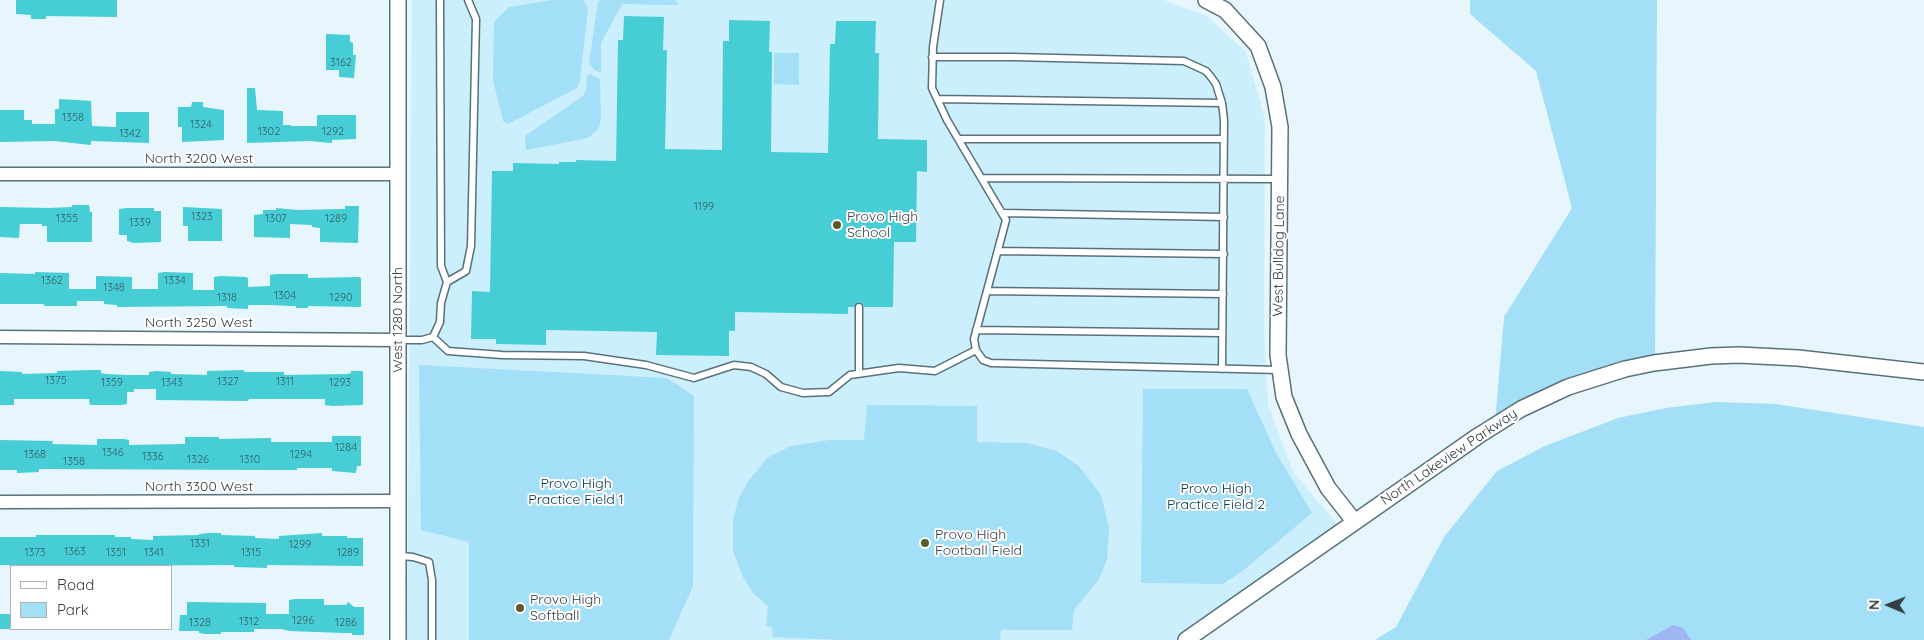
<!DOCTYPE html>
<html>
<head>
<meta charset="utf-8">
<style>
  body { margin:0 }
  #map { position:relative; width:1924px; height:640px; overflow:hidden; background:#e6f6fc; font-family:Quicksand,sans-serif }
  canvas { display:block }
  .legend { position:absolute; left:10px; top:565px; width:162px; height:65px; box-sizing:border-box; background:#fff; border:1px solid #adb1b3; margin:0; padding:6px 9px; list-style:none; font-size:15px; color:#333d42 }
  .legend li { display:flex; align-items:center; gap:10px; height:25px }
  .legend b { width:25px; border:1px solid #adb1b3 }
  .north { position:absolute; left:1864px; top:580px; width:50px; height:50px; -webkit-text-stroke:4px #fff; paint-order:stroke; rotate:271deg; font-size:14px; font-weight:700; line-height:20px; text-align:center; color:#333d42 }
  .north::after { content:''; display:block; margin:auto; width:18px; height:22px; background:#333d42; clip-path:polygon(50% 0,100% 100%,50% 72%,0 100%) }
</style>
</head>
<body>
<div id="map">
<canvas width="1924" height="640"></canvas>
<ul class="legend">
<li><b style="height:6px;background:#fff"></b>Road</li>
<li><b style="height:14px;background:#a3dff6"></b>Park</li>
</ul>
<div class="north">N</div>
</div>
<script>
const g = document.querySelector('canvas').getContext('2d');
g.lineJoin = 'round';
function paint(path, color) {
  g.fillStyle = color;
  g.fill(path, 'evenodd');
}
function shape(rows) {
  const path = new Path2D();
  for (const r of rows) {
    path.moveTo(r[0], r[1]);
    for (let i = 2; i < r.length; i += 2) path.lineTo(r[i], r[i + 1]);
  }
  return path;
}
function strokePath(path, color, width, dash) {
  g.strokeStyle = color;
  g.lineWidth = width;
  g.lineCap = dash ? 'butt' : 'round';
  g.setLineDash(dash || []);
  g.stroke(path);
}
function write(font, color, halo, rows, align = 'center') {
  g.font = font + ' Quicksand,sans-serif';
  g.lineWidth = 4;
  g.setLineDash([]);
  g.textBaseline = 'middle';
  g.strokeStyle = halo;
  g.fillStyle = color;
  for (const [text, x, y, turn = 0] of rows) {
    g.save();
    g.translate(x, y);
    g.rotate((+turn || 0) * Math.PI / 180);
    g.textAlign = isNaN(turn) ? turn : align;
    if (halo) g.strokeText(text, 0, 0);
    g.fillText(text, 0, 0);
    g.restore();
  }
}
const built = shape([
  [412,0,1163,0,1207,16,1246,52,1265,119,1264,330,1268,404,1293,472,1347,536,1195,640,407,640]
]);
const green = shape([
  [551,0,583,0,588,8,580,81,577,88,508,124,503,121,493,80,494,22,509,7],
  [601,0,675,0,679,5,622,4,601,43,601,73,594,70,589,63,598,2],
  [1470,0,1657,0,1655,362,1495,422,1504,317,1572,208,1536,71,1470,14],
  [774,53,799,53,799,85,774,84],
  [590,74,600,79,601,117,599,128,588,138,526,150,525,136,583,96,586,90,587,76],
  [419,365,667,378,694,396,693,586,669,640,469,640,469,542,421,530],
  [1143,389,1247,389,1276,453,1312,513,1245,569,1223,584,1141,583],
  [1715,402,1776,404,1924,427,1924,640,1375,640,1396,627,1444,537,1497,471,1545,446,1618,418,1666,408],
  [867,405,977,406,977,442,1027,443,1057,451,1079,466,1101,495,1109,528,1107,560,1099,579,1074,610,1072,630,1001,630,1000,640,839,640,773,637,772,627,766,626,768,606,754,594,743,577,733,551,733,521,738,500,747,483,767,458,791,446,829,440,864,440]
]);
const water = shape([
  [1673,625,1683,628,1691,640,1646,640]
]);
const building = shape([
  [16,0,117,0,117,17,46,16,46,19,31,19,31,15,16,14],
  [624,16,664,17,663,50,667,50,665,149,722,150,723,41,729,41,729,20,770,21,769,52,772,52,771,152,828,153,830,44,835,44,836,21,876,21,875,53,879,53,878,139,927,140,927,172,917,171,916,242,894,242,893,307,864,307,862,303,859,302,854,307,848,307,848,314,735,312,735,331,729,331,729,356,656,355,657,332,546,330,546,345,496,344,496,339,471,339,472,291,490,292,492,171,513,171,513,163,559,164,559,162,576,162,576,160,616,161,618,40,623,40],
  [326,34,350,35,350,42,353,43,353,55,356,55,354,78,339,77,339,70,326,70],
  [247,88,255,88,257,110,283,111,283,125,291,125,291,126,317,126,317,115,356,115,356,139,332,140,332,143,309,141,247,143],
  [59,99,91,101,92,126,116,127,116,112,149,112,149,143,91,141,91,145,54,141,0,142,0,110,24,110,24,120,32,120,32,124,55,124,55,109,59,109],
  [192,102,203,102,203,107,224,110,224,140,182,142,182,127,178,127,178,107,191,107],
  [72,205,89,205,90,212,92,212,92,242,47,242,47,226,42,226,42,224,20,224,19,238,0,237,0,207,49,208,72,207],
  [345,206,359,206,358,243,320,242,320,228,312,227,312,225,290,224,290,238,254,237,254,215,263,214,263,210,276,210,276,208,298,210,341,209,345,209],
  [183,207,222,209,222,241,188,241,188,226,183,226],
  [127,208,154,208,154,211,161,211,161,242,134,243,127,241,127,235,119,235,119,209],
  [35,272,69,273,69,289,96,289,96,276,132,277,132,289,158,289,158,273,165,272,193,273,193,290,214,290,214,277,221,276,246,277,248,278,248,287,270,286,270,275,277,274,308,274,308,278,359,277,361,278,361,307,308,306,308,308,296,308,296,306,292,306,270,305,248,305,248,309,227,308,227,306,117,307,117,305,104,304,104,301,77,301,77,306,44,306,44,304,0,304,0,273,35,274],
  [90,370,101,370,101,373,106,374,127,375,149,375,149,372,156,371,171,372,171,374,207,375,207,371,244,370,244,372,284,372,284,375,347,374,351,373,351,371,363,371,363,405,332,406,325,405,325,399,249,399,248,401,156,400,156,389,134,389,134,392,127,392,127,404,121,405,90,405,89,399,14,399,14,405,0,405,0,371,22,372,22,374,57,373,57,371],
  [332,436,361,436,361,466,357,466,356,473,332,471,332,468,297,468,297,470,271,470,39,469,39,472,17,473,17,470,0,470,0,440,53,441,52,444,97,445,97,439,124,439,129,440,129,445,185,444,185,437,219,437,219,439,271,438,271,442,332,442],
  [208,533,221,533,221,535,255,536,255,538,279,539,279,536,322,533,322,536,347,536,347,538,363,538,363,566,267,565,267,568,234,567,234,565,59,566,0,565,0,537,36,537,36,535,115,535,115,537,131,537,131,539,153,540,153,536,199,535,199,534],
  [295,599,324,599,324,605,346,605,348,602,354,607,364,607,364,635,352,635,352,633,344,633,289,631,281,629,254,629,254,632,221,632,221,634,205,634,199,633,199,631,179,631,180,615,187,615,187,602,266,603,266,614,289,614,289,600],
  [0,614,11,614,11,629,0,629]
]);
const service = shape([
  [440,0,441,266,447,282],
  [940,0,933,47,932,88,947,120,1006,220,974,339,976,350,983,360,991,363,1279,370],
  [932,57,1012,57,1184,61,1206,71,1211,77,1216,84,1222,103,1224,120,1222,369],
  [938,99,1222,103],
  [959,139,1224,139],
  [982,178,1279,179],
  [1004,213,1224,217],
  [998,251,1224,254],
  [987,291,1223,294],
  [859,307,859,374],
  [976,330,1222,333],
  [433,337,448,351,502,355,584,356,646,365,694,378,734,365,751,367,766,374,781,387,803,393,829,392,850,375,899,368,935,371,976,350],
  [398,340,422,340,433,337,440,322,441,303,447,282,466,271,471,246,476,19,468,0],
  [399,556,413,557,429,562,432,580,432,640]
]);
const minor = shape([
  [0,174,398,174],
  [0,337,398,340],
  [0,502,398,501]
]);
const tertiary = shape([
  [398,0,398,640],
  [1206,0,1225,10,1258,46,1273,87,1280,127,1278,355,1284,397,1299,434,1328,488,1354,521],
  [1186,640,1478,436,1521,409,1568,387,1625,369,1654,363,1711,356,1739,355,1798,358,1924,372]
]);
const markers = [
  [837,225,5,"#595b29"],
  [925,543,5,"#595b29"],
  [520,608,5,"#595b29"]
];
const numberNames = [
  ["3162",341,63],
  ["1358",73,118],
  ["1324",201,125],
  ["1302",269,132],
  ["1292",333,132],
  ["1342",130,134],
  ["1199",704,207],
  ["1323",202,217],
  ["1355",67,219],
  ["1307",276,219],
  ["1289",336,219],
  ["1339",140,223],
  ["1362",52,281],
  ["1334",175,281],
  ["1348",114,288],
  ["1304",285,296],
  ["1318",227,298],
  ["1290",341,298],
  ["1375",56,381],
  ["1327",228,382],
  ["1311",285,382],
  ["1359",112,383],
  ["1343",172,383],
  ["1293",340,383],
  ["1284",346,448],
  ["1346",113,453],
  ["1368",35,455],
  ["1294",301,455],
  ["1336",153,457],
  ["1326",198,460],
  ["1310",250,460],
  ["1358",74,462],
  ["1331",200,544],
  ["1299",300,545],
  ["1363",75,552],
  ["1373",35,553],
  ["1351",116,553],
  ["1341",154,553],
  ["1315",251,553],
  ["1289",348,553],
  ["1296",303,621],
  ["1312",249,622],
  ["1328",200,623],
  ["1286",346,623]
];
const streetNames = [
  ["North 3200 West",199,159],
  ["West Bulldog Lane",1279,256,-89],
  ["West 1280 North",398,320,-90],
  ["North 3250 West",199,323],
  ["North Lakeview Parkway",1449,457,-34],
  ["North 3300 West",199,487]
];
const poiNames = [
  ["Provo High",847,217],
  ["School",847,233],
  ["Provo High",935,535],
  ["Football Field",935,551],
  ["Provo High",530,600],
  ["Softball",530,616]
];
const parkNames = [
  ["Provo High",576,484],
  ["Practice Field 1",576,500],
  ["Provo High",1216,489],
  ["Practice Field 2",1216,505]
];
paint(built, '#cceffd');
paint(green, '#a3dff6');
paint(water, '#9fb6f3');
paint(building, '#46cdd6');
strokePath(service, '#59717a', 9);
strokePath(minor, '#59717a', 15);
strokePath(tertiary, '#59717a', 18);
strokePath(service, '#fff', 6);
strokePath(minor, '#fff', 12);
strokePath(tertiary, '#fff', 15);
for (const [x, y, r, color] of markers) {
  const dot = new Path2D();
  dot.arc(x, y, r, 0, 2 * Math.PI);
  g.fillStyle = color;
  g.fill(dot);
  strokePath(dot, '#fff', 2);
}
write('11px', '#386167', null, numberNames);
write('14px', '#333d42', '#fff', streetNames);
write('14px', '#333d42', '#fff', poiNames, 'left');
write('14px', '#003343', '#fff', parkNames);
</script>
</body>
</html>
